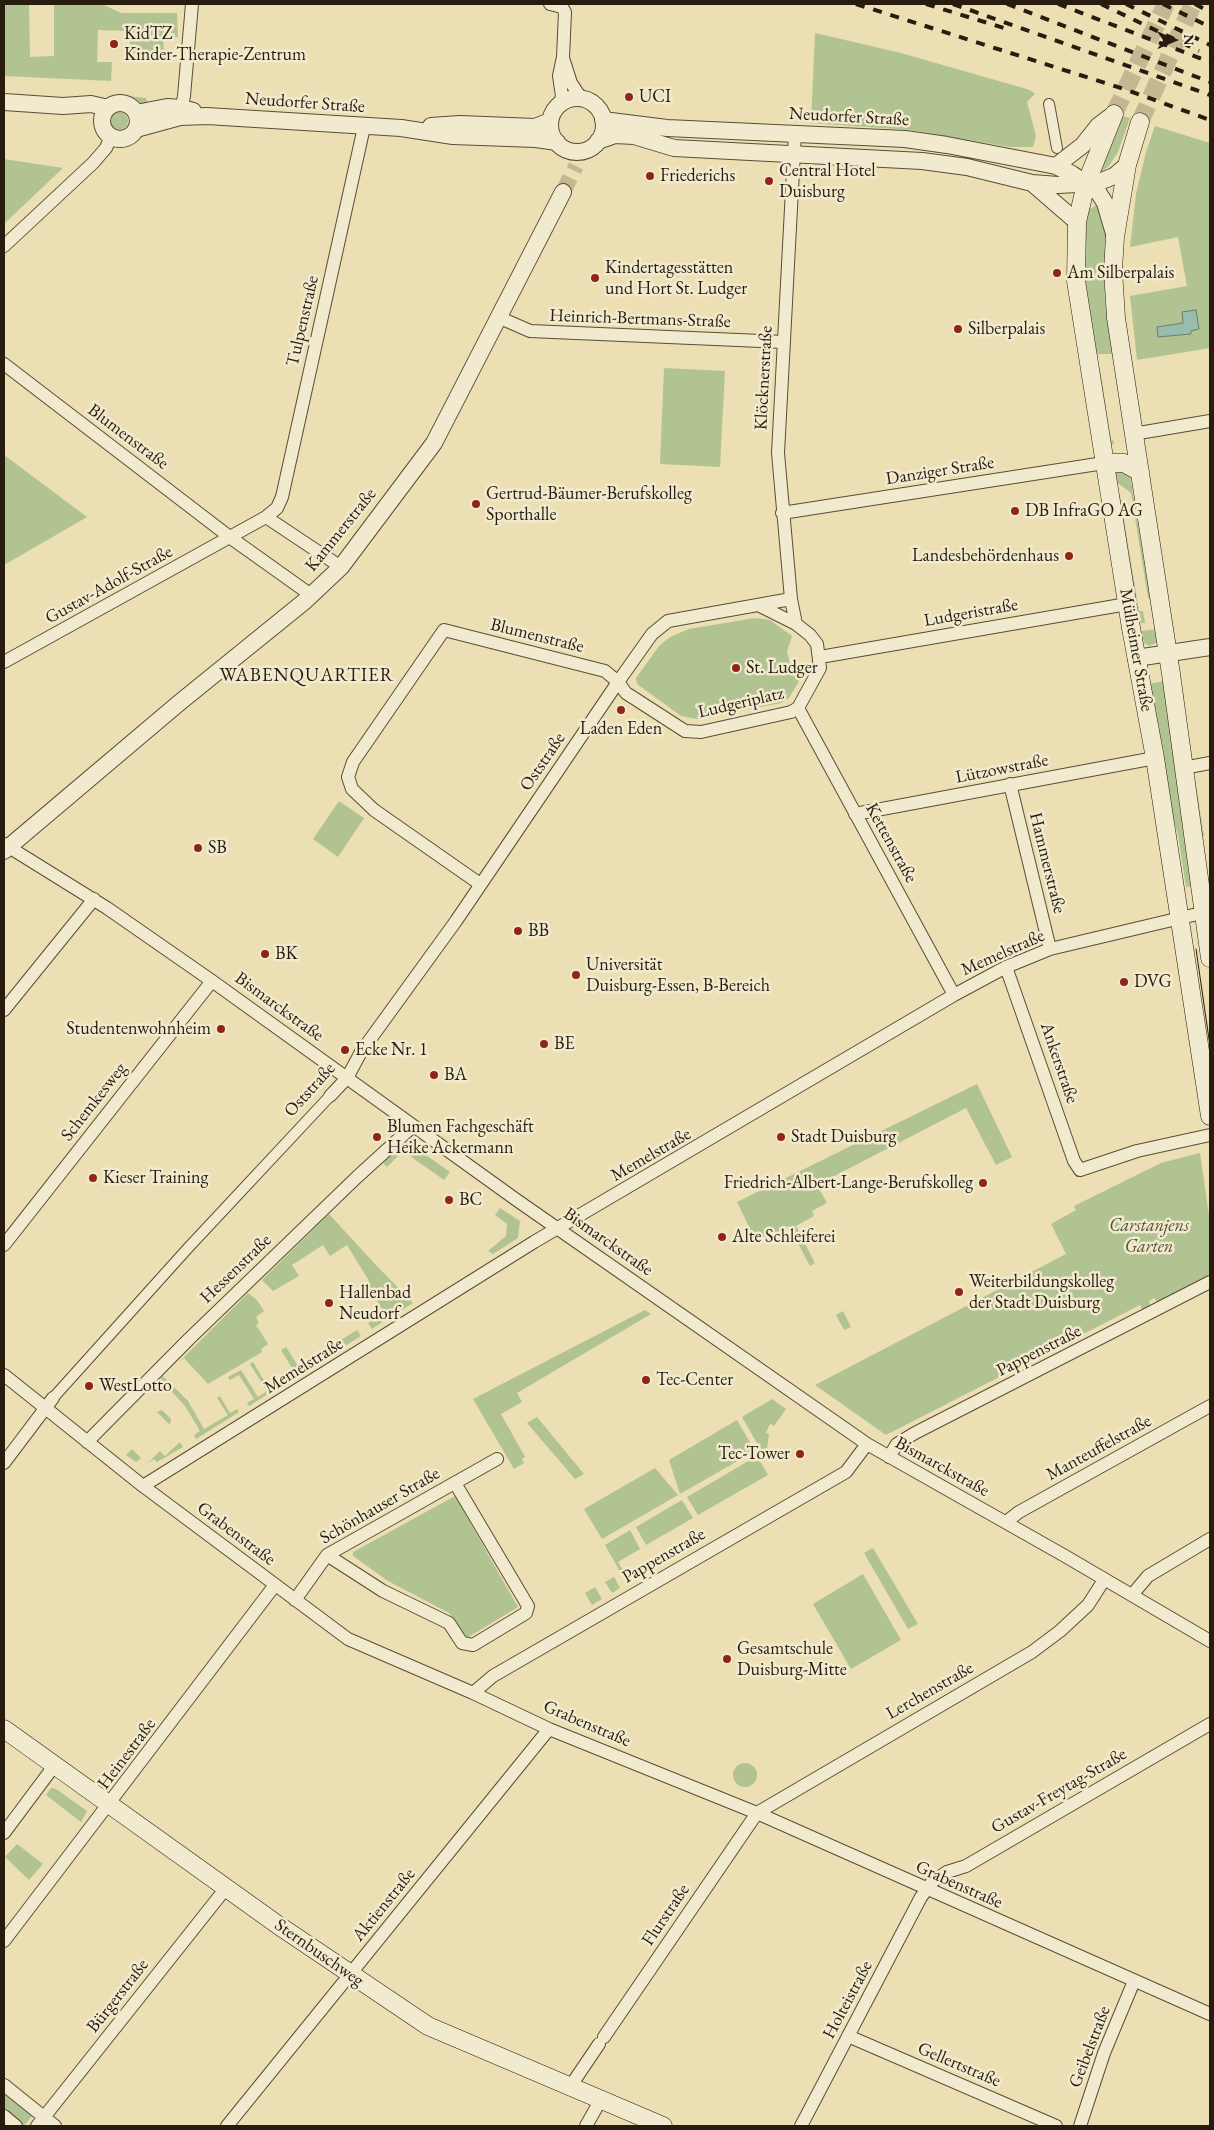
<!DOCTYPE html>
<html>
<head>
<meta charset="utf-8">
<style>
  body { margin:0 }
  #map { position:relative; width:1214px; height:2130px; overflow:hidden; background:#ebdfb3; font-family:"EB Garamond",serif }
  canvas { display:block }
  .frame { position:absolute; inset:0; border:5px solid #281c0f; pointer-events:none }
  .north { position:absolute; left:1149px; top:15px; width:50px; height:50px; -webkit-text-stroke:4px #f2eace; paint-order:stroke; rotate:89deg; font-size:14px; font-weight:700; line-height:20px; text-align:center; color:#281c0f }
  .north::after { content:''; display:block; margin:auto; width:18px; height:22px; background:#281c0f; clip-path:polygon(50% 0,100% 100%,50% 72%,0 100%) }
</style>
</head>
<body>
<div id="map">
<canvas width="1214" height="2130"></canvas>
<div class="frame"></div>
<div class="north">N</div>
</div>
<script>
const g = document.querySelector('canvas').getContext('2d');
g.lineJoin = 'round';
function paint(path, color) {
  g.fillStyle = color;
  g.fill(path, 'evenodd');
}
function shape(rows) {
  const path = new Path2D();
  for (const r of rows) {
    if (r.length === 3) {
      path.moveTo(r[0] + r[2], r[1]);
      path.arc(r[0], r[1], r[2], 0, 2 * Math.PI);
      continue;
    }
    path.moveTo(r[0], r[1]);
    for (let i = 2; i < r.length; i += 2) path.lineTo(r[i], r[i + 1]);
  }
  return path;
}
function strokePath(path, color, width, dash) {
  g.strokeStyle = color;
  g.lineWidth = width;
  g.lineCap = dash ? 'butt' : 'round';
  g.setLineDash(dash || []);
  g.stroke(path);
}
function write(font, color, halo, rows, align = 'center') {
  g.font = font + ' "EB Garamond",serif';
  g.lineWidth = 5;
  g.setLineDash([]);
  g.textBaseline = 'middle';
  g.strokeStyle = halo;
  g.fillStyle = color;
  for (const [text, x, y, turn = 0] of rows) {
    g.save();
    g.translate(x, y);
    g.rotate((+turn || 0) * Math.PI / 180);
    g.textAlign = isNaN(turn) ? turn : align;
    if (halo) g.strokeText(text, 0, 0);
    g.fillText(text, 0, 0);
    g.restore();
  }
}
const green = shape([
  [4,4,29,4,30,57,54,56,54,4,102,4,121,13,177,13,178,37,163,37,164,52,130,55,130,31,98,30,97,62,112,62,111,81,4,76],
  [815,33,901,53,1030,90,1035,94,1027,102,1036,136,1033,147,1010,147,910,130,811,123],
  [117,95,146,98,149,107,136,105],
  [119,121,9],
  [1119,115,1130,118,1118,152,1108,167,1099,173],
  [1155,126,1210,143,1210,348,1137,360,1130,296,1187,286,1178,237,1130,247,1136,194,1146,152],
  [4,159,63,168,6,222,4,221],
  [1099,203,1105,224,1105,301,1124,425,1113,354,1095,354,1083,273,1086,207,1092,208],
  [664,368,725,371,720,467,660,464],
  [1097,368,1100,369,1111,440,1113,440,1114,444,1108,445],
  [4,455,87,517,4,565],
  [1118,470,1130,475,1150,599,1148,598,1131,493,1114,480,1115,473],
  [1115,492,1120,495,1139,611,1143,611,1145,623,1139,623],
  [755,618,770,620,792,636,787,651,791,669,799,681,789,698,781,703,696,719,681,716,637,684,636,678,659,646,670,637,689,629],
  [1159,629,1156,643,1149,646,1144,643,1141,631],
  [1166,681,1193,886,1186,887,1178,835,1171,812,1147,684],
  [1195,779,1204,836,1202,836,1196,794,1193,783],
  [339,801,364,818,338,857,313,839],
  [977,1084,1012,1157,996,1165,966,1108,817,1185,827,1203,812,1211,814,1216,796,1226,815,1263,810,1266,789,1226,757,1243,737,1202],
  [406,1141,450,1172,444,1180,403,1151,387,1167,383,1163],
  [1200,1153,1210,1222,1210,1279,1158,1303,1154,1298,1149,1301,1151,1308,1144,1313,1140,1305,886,1435,815,1385,1066,1254,1051,1224,1076,1210,1074,1206,1161,1163],
  [500,1208,520,1221,518,1238,493,1254,488,1251,506,1236,507,1224,495,1215],
  [329,1214,374,1263,413,1303,388,1319,366,1283,369,1281,347,1245,330,1256,323,1245,292,1265,299,1276,273,1291,262,1280],
  [248,1293,257,1300,264,1311,256,1317,259,1323,256,1325,268,1344,261,1349,262,1352,208,1384,184,1358,177,1364],
  [645,1310,651,1314,517,1393,522,1402,501,1414,525,1457,522,1459,524,1463,514,1469,473,1399],
  [843,1311,851,1327,844,1330,836,1315],
  [380,1316,384,1321,372,1329,368,1323],
  [357,1330,361,1336,297,1376,281,1350,286,1347,298,1366],
  [253,1362,271,1392,249,1406,247,1403,254,1399,239,1375,230,1380,228,1377,241,1370,258,1397,267,1391,250,1364],
  [163,1376,188,1401,204,1429,228,1415,217,1398,220,1396,230,1413,237,1409,239,1412,196,1439,194,1435,200,1431,185,1406,162,1381,156,1387,153,1385],
  [772,1399,786,1409,774,1426,771,1424,769,1426,766,1433,769,1434,767,1449,762,1452,742,1417],
  [162,1410,171,1419,170,1425,157,1412],
  [537,1417,584,1474,575,1479,527,1423],
  [737,1420,755,1451,680,1494,669,1460],
  [180,1442,183,1447,157,1462,154,1459,147,1464,160,1451,165,1456],
  [132,1449,141,1458,136,1462,126,1455],
  [757,1456,768,1475,698,1515,687,1497],
  [655,1468,678,1495,602,1539,584,1509],
  [455,1496,518,1607,467,1638,449,1613,388,1581,353,1556,353,1552],
  [682,1500,693,1518,646,1545,636,1527],
  [630,1530,640,1549,618,1562,630,1582,627,1584,605,1545],
  [873,1548,918,1624,908,1629,864,1553],
  [863,1574,901,1640,851,1669,813,1604],
  [614,1577,620,1588,612,1593,605,1582],
  [595,1587,602,1599,592,1605,585,1593],
  [745,1775,12],
  [51,1788,56,1789,87,1811,81,1822,46,1795],
  [17,1844,43,1864,29,1880,5,1857],
  [4,2092,33,2115,24,2126,4,2111]
]);
const water = shape([
  [1196,310,1199,329,1191,331,1191,334,1158,337,1157,327,1183,323,1182,312,1196,310]
]);
const tertiaryTunnel = shape([
  [563,192,576,166]
]);
const secondaryTunnel = shape([
  [1114,114,1166,4],
  [1140,122,1193,4]
]);
const pedestrian = shape([
  [1049,104,1057,148],
  [53,1398,188,1248,330,1096]
]);
const minor = shape([
  [550,4,562,7,565,12,563,57,559,76,562,96,560,104],
  [563,58,571,83,581,98],
  [180,116,184,96,192,4],
  [795,133,778,453,791,599,796,624],
  [4,246,93,163,106,148,111,137],
  [498,317,530,331,784,342],
  [4,364,231,538,311,595],
  [1133,434,1210,421],
  [782,513,1104,463],
  [266,517,277,508,282,497,364,127],
  [758,605,796,624,810,635,817,644,820,668,798,708,791,712,701,732,685,731,626,693,618,682,652,634,668,621,791,599],
  [820,657,1127,604],
  [4,662,266,517,341,567],
  [798,708,954,995],
  [1183,768,1210,763],
  [1010,784,1050,949],
  [855,814,1155,758],
  [4,844,107,908,212,981,518,1201,867,1444,1065,1556,1210,1641],
  [1006,967,1074,1161,1080,1170,1137,1151,1210,1135],
  [4,1010,94,899],
  [330,1096,347,1078,361,1052,456,921,618,682,605,671,444,630,353,762,348,777,352,789,374,810,480,884],
  [4,1245,212,981],
  [4,1375,143,1486,348,1639,473,1693,549,1729,757,1813,1210,2014],
  [87,1442,189,1339,357,1177,413,1126],
  [889,1457,897,1444,915,1433,1210,1282],
  [4,1463,53,1398],
  [143,1486,534,1242,954,995,1006,967,1050,949,1210,911],
  [1006,1522,1019,1512,1210,1406],
  [327,1555,383,1591,449,1623,462,1643,473,1645,526,1613,528,1606,455,1483],
  [1132,1595,1148,1576,1210,1539],
  [295,1600,327,1555,497,1459],
  [473,1693,493,1676,846,1472,867,1444],
  [4,1833,54,1766],
  [4,1941,275,1585],
  [848,2036,1056,2126],
  [604,2037,757,1813,1032,1652,1060,1631,1088,1605,1104,1580],
  [4,2085,55,2126],
  [570,2087,599,2044],
  [4,2116,16,2126],
  [37,2126,226,1888],
  [227,2126,549,1729],
  [586,2126,600,2101],
  [801,2126,921,1897,932,1882,947,1872,966,1866,1210,1724],
  [1080,2126,1104,2053,1134,1981]
]);
const tertiary = shape([
  [577,125,27],
  [4,102,63,106,91,104,108,108],
  [120,121,18],
  [136,113,167,107,182,108,193,111],
  [603,120,667,128,905,139,947,145,1056,166,1072,174,1098,192,1105,203,1115,237],
  [431,126,460,124,535,127,550,121],
  [136,129,180,117,207,116,401,128,453,136,536,139,557,142],
  [598,141,615,135,634,136,674,148,922,161,967,167,1032,183,1058,185,1097,183,1114,176,1127,165],
  [1056,166,1083,145,1098,126,1114,114],
  [1032,183,1077,222],
  [1136,658,1210,647],
  [4,851,179,703,305,601,341,567,434,443,563,192]
]);
const secondary = shape([
  [1114,114,1086,184,1077,222,1076,281,1131,628,1155,758,1210,1116],
  [1140,122,1127,165,1115,237,1113,270,1116,318,1171,674,1210,958],
  [1104,463,1124,463,1140,472],
  [4,1729,278,1925,428,2026,663,2126]
]);
const tram = shape([
  [1196,949,1210,1046]
]);
const rail = shape([
  [856,4,1124,89,1210,120],
  [926,4,1004,28],
  [953,4,1210,95],
  [1007,4,1210,82],
  [1058,4,1210,62],
  [1101,4,1199,51],
  [1126,4,1210,45],
  [1163,4,1210,27],
  [1195,4,1210,12]
]);
const markers = [
  [114,44,5,"#8f2418"],
  [629,97,5,"#8f2418"],
  [650,176,5,"#8f2418"],
  [769,181,5,"#8f2418"],
  [1057,273,5,"#8f2418"],
  [595,278,5,"#8f2418"],
  [958,329,5,"#8f2418"],
  [476,504,5,"#8f2418"],
  [1015,511,5,"#8f2418"],
  [1069,556,5,"#8f2418"],
  [736,668,5,"#8f2418"],
  [621,710,5,"#8f2418"],
  [198,848,5,"#8f2418"],
  [518,931,5,"#8f2418"],
  [265,954,5,"#8f2418"],
  [576,975,5,"#8f2418"],
  [1124,982,5,"#8f2418"],
  [221,1029,5,"#8f2418"],
  [544,1044,5,"#8f2418"],
  [345,1050,5,"#8f2418"],
  [434,1075,5,"#8f2418"],
  [377,1137,5,"#8f2418"],
  [781,1137,5,"#8f2418"],
  [93,1178,5,"#8f2418"],
  [983,1183,5,"#8f2418"],
  [449,1200,5,"#8f2418"],
  [722,1237,5,"#8f2418"],
  [959,1292,5,"#8f2418"],
  [329,1303,5,"#8f2418"],
  [646,1380,5,"#8f2418"],
  [89,1386,5,"#8f2418"],
  [800,1454,5,"#8f2418"],
  [727,1659,5,"#8f2418"]
];
const poiNames = [
  ["KidTZ",124,34],
  ["Kinder-Therapie-Zentrum",124,55],
  ["UCI",639,97],
  ["Central Hotel",779,171],
  ["Duisburg",779,192],
  ["Friederichs",660,176],
  ["Kindertagesstätten",605,268],
  ["und Hort St. Ludger",605,289],
  ["Am Silberpalais",1067,273],
  ["Silberpalais",968,329],
  ["Gertrud-Bäumer-Berufskolleg",486,494],
  ["Sporthalle",486,515],
  ["DB InfraGO AG",1025,511],
  ["Landesbehördenhaus",1059,556,"right"],
  ["St. Ludger",746,668],
  ["Laden Eden",621,729,"center"],
  ["SB",208,848],
  ["BB",528,931],
  ["BK",275,954],
  ["Universität",586,965],
  ["Duisburg-Essen, B-Bereich",586,986],
  ["DVG",1134,982],
  ["Studentenwohnheim",211,1029,"right"],
  ["BE",554,1044],
  ["Ecke Nr. 1",355,1050],
  ["BA",444,1075],
  ["Blumen Fachgeschäft",387,1127],
  ["Heike Ackermann",387,1148],
  ["Stadt Duisburg",791,1137],
  ["Kieser Training",103,1178],
  ["Friedrich-Albert-Lange-Berufskolleg",973,1183,"right"],
  ["BC",459,1200],
  ["Alte Schleiferei",732,1237],
  ["Weiterbildungskolleg",969,1282],
  ["der Stadt Duisburg",969,1303],
  ["Hallenbad",339,1293],
  ["Neudorf",339,1314],
  ["Tec-Center",656,1380],
  ["WestLotto",99,1386],
  ["Tec-Tower",790,1454,"right"],
  ["Gesamtschule",737,1649],
  ["Duisburg-Mitte",737,1670]
];
const streetNames = [
  ["Neudorfer Straße",305,103,4],
  ["Neudorfer Straße",849,117,3],
  ["Heinrich-Bertmans-Straße",640,319,2],
  ["Tulpenstraße",303,321,-77],
  ["Klöcknerstraße",764,378,-87],
  ["Blumenstraße",128,437,37],
  ["Danziger Straße",940,471,-9],
  ["Kammerstraße",341,530,-51],
  ["Gustav-Adolf-Straße",109,585,-29],
  ["Ludgeristraße",971,613,-10],
  ["Blumenstraße",537,636,14],
  ["Mülheimer Straße",1136,650,80],
  ["Ludgeriplatz",741,703,-13],
  ["Oststraße",543,762,-56],
  ["Lützowstraße",1002,769,-11],
  ["Kettenstraße",891,843,61],
  ["Hammerstraße",1047,863,76],
  ["Memelstraße",1003,953,-24],
  ["Bismarckstraße",279,1007,36],
  ["Ankerstraße",1059,1063,71],
  ["Oststraße",310,1090,-48],
  ["Schemkesweg",94,1102,-52],
  ["Memelstraße",651,1155,-30],
  ["Bismarckstraße",608,1242,35],
  ["Hessenstraße",236,1269,-44],
  ["Pappenstraße",1039,1351,-27],
  ["Memelstraße",304,1366,-32],
  ["Manteuffelstraße",1099,1448,-29],
  ["Bismarckstraße",942,1467,29],
  ["Schönhauser Straße",380,1506,-30],
  ["Grabenstraße",236,1534,37],
  ["Pappenstraße",664,1556,-30],
  ["Lerchenstraße",930,1691,-30],
  ["Grabenstraße",587,1724,23],
  ["Heinestraße",127,1754,-53],
  ["Gustav-Freytag-Straße",1059,1791,-30],
  ["Grabenstraße",959,1885,24],
  ["Aktienstraße",384,1905,-51],
  ["Flurstraße",666,1915,-56],
  ["Sternbuschweg",319,1953,35],
  ["Bürgerstraße",118,1996,-52],
  ["Holteistraße",848,2000,-62],
  ["Geibelstraße",1090,2047,-69],
  ["Gellertstraße",959,2065,23]
];
const parkNames = [
  ["Carstanjens",1149,1226],
  ["Garten",1149,1247]
];
const neighbourhoodNames = [
  ["WABENQUARTIER",307,676]
];
paint(green, '#b1c391');
paint(water, '#98bdad');
strokePath(water, '#6b7d6e', 1);
strokePath(tertiaryTunnel, '#c4b892', 16, [16, 8]);
strokePath(secondaryTunnel, '#c4b892', 18, [18, 9]);
strokePath(pedestrian, '#594d38', 12);
strokePath(minor, '#594d38', 14);
strokePath(tertiary, '#594d38', 18);
strokePath(secondary, '#281c0f', 19);
strokePath(pedestrian, '#f2eace', 10);
strokePath(minor, '#f2eace', 12);
strokePath(tertiary, '#f2eace', 16);
strokePath(secondary, '#f2eace', 18);
strokePath(tram, '#281c0f', 1);
strokePath(rail, '#281c0f', 4, [9, 9]);
for (const [x, y, r, color] of markers) {
  const dot = new Path2D();
  dot.arc(x, y, r, 0, 2 * Math.PI);
  g.fillStyle = color;
  g.fill(dot);
  strokePath(dot, '#f2eace', 2);
}
write('18px', '#281c0f', '#f2eace', poiNames, 'left');
write('18px', '#281c0f', '#f2eace', streetNames);
write('italic 18px', '#514e36', '#f2eace', parkNames);
g.letterSpacing = '1px';
write('19px', '#281c0f', '#f2eace', neighbourhoodNames);
g.letterSpacing = '0px';
</script>
</body>
</html>
